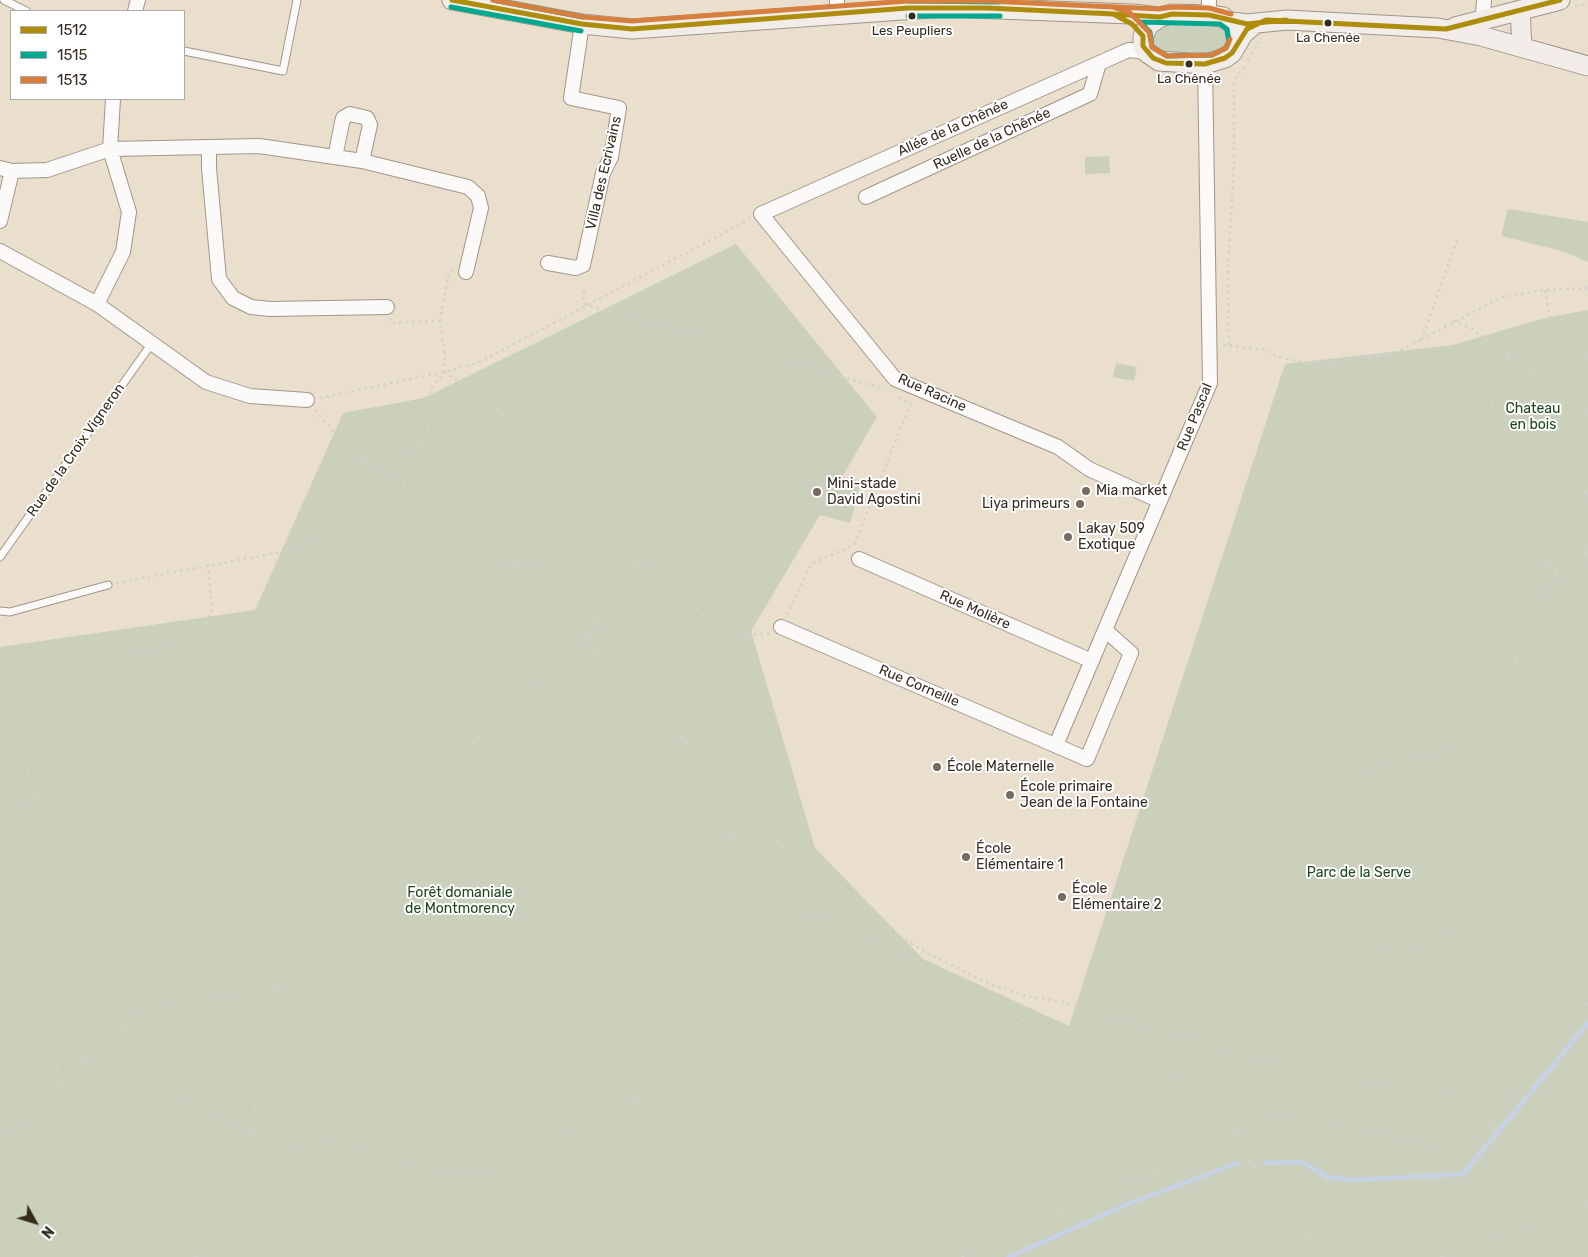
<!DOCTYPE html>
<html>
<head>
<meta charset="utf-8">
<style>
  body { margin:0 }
  #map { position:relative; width:1588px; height:1257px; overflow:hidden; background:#eadecd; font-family:Rubik,sans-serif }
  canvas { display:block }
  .legend { position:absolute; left:10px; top:10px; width:175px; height:90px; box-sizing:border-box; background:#fff; border:1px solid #aeaba6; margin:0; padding:6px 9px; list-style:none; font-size:15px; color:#352c20 }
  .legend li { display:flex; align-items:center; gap:10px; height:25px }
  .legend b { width:25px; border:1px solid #aeaba6 }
  .north { position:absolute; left:10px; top:1197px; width:50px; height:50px; -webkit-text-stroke:4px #fff; paint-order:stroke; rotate:129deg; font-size:14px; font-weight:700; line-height:20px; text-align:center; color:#352c20 }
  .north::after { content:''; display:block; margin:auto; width:18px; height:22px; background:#352c20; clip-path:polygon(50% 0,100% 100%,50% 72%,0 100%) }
</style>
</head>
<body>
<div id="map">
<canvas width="1588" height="1257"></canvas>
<ul class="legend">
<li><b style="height:6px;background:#ae8d0d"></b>1512</li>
<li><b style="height:6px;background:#00a88f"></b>1515</li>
<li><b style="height:6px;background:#d67f3e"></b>1513</li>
</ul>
<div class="north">N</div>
</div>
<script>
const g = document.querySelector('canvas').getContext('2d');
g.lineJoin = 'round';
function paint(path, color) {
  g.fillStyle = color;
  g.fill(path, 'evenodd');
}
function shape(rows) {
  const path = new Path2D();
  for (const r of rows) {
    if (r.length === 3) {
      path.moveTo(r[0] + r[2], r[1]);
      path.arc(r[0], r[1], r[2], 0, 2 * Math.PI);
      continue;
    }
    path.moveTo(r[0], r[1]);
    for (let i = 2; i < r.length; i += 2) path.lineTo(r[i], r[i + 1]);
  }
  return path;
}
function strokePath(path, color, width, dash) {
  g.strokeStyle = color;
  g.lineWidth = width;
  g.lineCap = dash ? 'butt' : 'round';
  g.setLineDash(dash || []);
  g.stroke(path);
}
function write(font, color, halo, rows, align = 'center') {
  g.font = font + ' Rubik,sans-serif';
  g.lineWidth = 4;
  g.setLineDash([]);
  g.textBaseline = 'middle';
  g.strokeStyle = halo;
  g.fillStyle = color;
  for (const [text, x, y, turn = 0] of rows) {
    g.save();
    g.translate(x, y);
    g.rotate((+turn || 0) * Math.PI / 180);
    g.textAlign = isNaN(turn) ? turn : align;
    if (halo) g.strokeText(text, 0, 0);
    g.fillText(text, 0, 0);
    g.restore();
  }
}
const green = shape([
  [1167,22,1215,23,1226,28,1229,38,1225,48,1216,53,1168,54,1159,52,1151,41,1151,34],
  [1109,156,1110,173,1085,174,1085,157],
  [1508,209,1588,222,1588,262,1562,251,1501,236],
  [736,244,877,417,842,477,861,482,850,523,820,515,751,631,815,848,923,959,1069,1026,1285,364,1453,345,1541,319,1588,310,1588,1257,0,1257,0,647,255,610,343,413,424,398],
  [1116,363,1137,367,1134,381,1113,377]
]);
const stream = shape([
  [1264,1163,1302,1162,1327,1177,1353,1180,1463,1174,1588,1023],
  [1009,1257,1128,1204,1238,1163]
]);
const path = shape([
  [1575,6,1588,3],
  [1248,60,1259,42],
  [1457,240,1422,339,1502,297,1545,290,1588,288],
  [1545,290,1552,329,1571,350,1588,357],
  [584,291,583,301,586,305,885,389],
  [390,318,391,323,440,321],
  [1453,321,1471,328,1588,414],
  [1223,345,1266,350,1279,357,1301,362,1317,362,1392,355,1422,339],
  [1229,345,1228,271,1234,164,1234,81,1245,65],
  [1509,357,1494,388,1491,410,1495,427,1513,445,1588,496],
  [1323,361,1347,374,1365,389,1401,432,1431,475,1442,503,1438,557,1391,634,1363,742,1363,775],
  [444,372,494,404,520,437,575,469,689,603,715,624,741,636,771,633],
  [899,397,910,404],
  [320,398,444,372,480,362,750,219],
  [315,410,346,446,386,478,413,489,508,560,562,608,592,644,659,752,700,807,734,840,793,889,867,937,919,966,989,1000,1057,1041,1141,1062,1183,1080,1197,1089,1233,1130,1245,1155,1323,1257],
  [380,473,389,463,420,443],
  [403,485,411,474,414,455,428,430,428,401,432,387,444,372,445,359,440,321,449,271,454,271],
  [1588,546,1585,554,1588,559],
  [510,561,546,567,574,589,657,707,746,815,790,853,878,922,925,952,990,984,1022,995,1063,1002,1160,1033,1194,1039,1225,1054,1256,1059,1327,1078,1380,1086,1466,1091,1493,1087,1518,1091],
  [1545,573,11],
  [1550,563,1588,487],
  [1553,581,1567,583,1588,564],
  [116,583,298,549,357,518,379,493,386,478],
  [1542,584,1499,704,1483,722,1465,739,1440,753,1375,764,1363,777,1353,800,1343,837,1326,873,1302,909,1292,940,1303,963,1321,972,1359,946,1370,942,1403,949,1425,944,1506,899,1538,867,1588,823],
  [787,615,811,564,854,545,912,400],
  [1516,662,1532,648,1548,639,1555,631,1556,620,1546,604,1548,595,1546,585],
  [686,742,720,700,723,686,734,671,745,662,750,649,748,636],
  [0,797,27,805,39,800],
  [0,804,5,813,24,931,56,1039,58,1087],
  [734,840,746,815],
  [277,989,251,1127,278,1144,290,1146,325,1141,345,1142,424,1171,461,1175,487,1175,511,1161,532,1142,590,1126,638,1098,653,1083,679,1046,748,920,762,912,777,911,813,920,832,913],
  [137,1011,88,929,60,847,44,809,34,792,28,776,29,767,43,709,54,692,90,664,111,656,175,644,198,633,206,624,212,609,208,565],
  [84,1062,115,1064,132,1073,155,1091,217,1115,238,1127,248,1139],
  [1380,1086,1389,1069,1387,1050,1357,1033,1350,1024,1346,1010,1352,998,1368,988,1381,970,1381,944],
  [0,1136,27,1123,84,1062,116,1040,140,1008,153,1004,179,1004,226,995,277,989,352,933,383,874,463,755,482,733,569,660,598,622,619,583,639,562,650,559],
  [195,1257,223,1223,237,1184,251,1127],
  [962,1257,973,1250,1012,1236,1108,1187,1146,1177,1233,1130,1242,1130,1264,1114,1379,1133,1452,1150,1473,1142,1502,1113,1588,1001],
  [1441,1257,1496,1235,1539,1226,1573,1213,1588,1202]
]);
const lane = shape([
  [4,0,26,11],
  [184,51,283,71,297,0],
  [0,557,152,343],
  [0,611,10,612,108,585]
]);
const street = shape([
  [837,0,837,14],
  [1209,0,1209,15],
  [135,11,138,0],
  [1482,29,1484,0],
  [1146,52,1129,50,1124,52,761,214,895,379,1058,447,1089,469,1160,501],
  [209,148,209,168,219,279,233,298,251,307,270,309,387,307],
  [335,157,343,118,350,114,367,118,370,125,362,161],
  [0,168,12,171,47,170,110,149,259,146,362,161,468,187,478,196,481,208,466,272],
  [866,197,1090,94,1099,63],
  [0,221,12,171],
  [0,251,97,304,206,382,250,396,307,400],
  [548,263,576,268,583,265,603,173,611,157,619,108,571,98,582,24],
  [97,304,123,252,129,212,110,149,113,99],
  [859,559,1092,661],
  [781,627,1087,759,1131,653,1105,630],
  [1056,745,1210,383,1205,64]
]);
const secondary = shape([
  [452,0,582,24,632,29,945,7,1132,14,1160,17],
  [1520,10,1522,47],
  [1229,21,1247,24,1287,20,1438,28,1481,36,1588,66],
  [1455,27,1560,0],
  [1237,42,1234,25,1223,17,1209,15,1172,14,1160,17,1149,25,1143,36,1143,46,1146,52,1159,61,1205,64,1225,58,1232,53,1243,34,1256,23]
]);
const bus1 = shape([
  [452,0,582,24,632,29,908,8,988,8,1113,14,1132,24,1143,36,1143,46,1153,58,1166,63,1205,64,1225,58,1232,53,1247,29,1266,20,1446,29,1560,0],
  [1097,13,1160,17,1172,14,1209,15,1247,24,1286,20]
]);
const bus2 = shape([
  [493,0,583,17],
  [908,1,1000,2],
  [451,7,581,31],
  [908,16,1000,16],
  [1140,22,1220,24,1227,29,1229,41,1226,48,1212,55,1167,56,1152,47,1150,32,1140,22]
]);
const bus3 = shape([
  [493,0,583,17,632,21,908,1,988,1,1113,7,1129,12,1149,32,1152,47,1167,56,1212,55,1226,48,1230,39],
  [1097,6,1159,9,1172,7,1209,8,1231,14]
]);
const markers = [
  [912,16,4.5,"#352c20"],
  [1328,23,4.5,"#352c20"],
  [1189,64,4.5,"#352c20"],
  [1086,491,5,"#746a5d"],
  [817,492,5,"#746a5d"],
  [1080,504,5,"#746a5d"],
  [1068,537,5,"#746a5d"],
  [937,767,5,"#746a5d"],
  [1010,795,5,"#746a5d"],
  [966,857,5,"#746a5d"],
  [1062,897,5,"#746a5d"]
];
const busNames = [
  ["Les Peupliers",912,31],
  ["La Chenée",1328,38],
  ["La Chênée",1189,79]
];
const streetNames = [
  ["Allée de la Chênée",953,128,-24],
  ["Ruelle de la Chênée",992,139,-25],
  ["Villa des Ecrivains",604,173,-77],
  ["Rue Racine",932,393,24],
  ["Rue Pascal",1195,417,-68],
  ["Rue de la Croix Vigneron",76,450,-55],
  ["Rue Molière",975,610,24],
  ["Rue Corneille",919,686,23]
];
const parkNames = [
  ["Chateau",1533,409],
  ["en bois",1533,425],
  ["Parc de la Serve",1359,873],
  ["Forêt domaniale",460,893],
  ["de Montmorency",460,909]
];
const poiNames = [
  ["Mini-stade",827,484],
  ["David Agostini",827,500],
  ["Mia market",1096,491],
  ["Liya primeurs",1070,504,"right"],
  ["Lakay 509",1078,529],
  ["Exotique",1078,545],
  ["École Maternelle",947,767],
  ["École primaire",1020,787],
  ["Jean de la Fontaine",1020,803],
  ["École",976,849],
  ["Elémentaire 1",976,865],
  ["École",1072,889],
  ["Elémentaire 2",1072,905]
];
paint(green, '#cad0bc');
strokePath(stream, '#c7d2e6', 4.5);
strokePath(lane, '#a09689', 9);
strokePath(street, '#a09689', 16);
strokePath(secondary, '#a09689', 21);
strokePath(path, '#d4d0cb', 2.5, [2.5, 4]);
strokePath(lane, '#fcfaf8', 7);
strokePath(street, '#fcfaf8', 14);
strokePath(secondary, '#f2ede9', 19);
strokePath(bus1, '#ae8d0d', 5);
strokePath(bus2, '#00a88f', 5);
strokePath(bus3, '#d67f3e', 5);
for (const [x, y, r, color] of markers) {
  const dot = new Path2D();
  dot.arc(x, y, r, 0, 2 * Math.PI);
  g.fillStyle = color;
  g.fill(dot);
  strokePath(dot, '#fff', 2);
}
write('13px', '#352c20', '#fff', busNames);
write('14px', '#352c20', '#fff', streetNames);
write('14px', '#1d471b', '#fff', parkNames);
write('14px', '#352c20', '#fff', poiNames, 'left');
</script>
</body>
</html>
